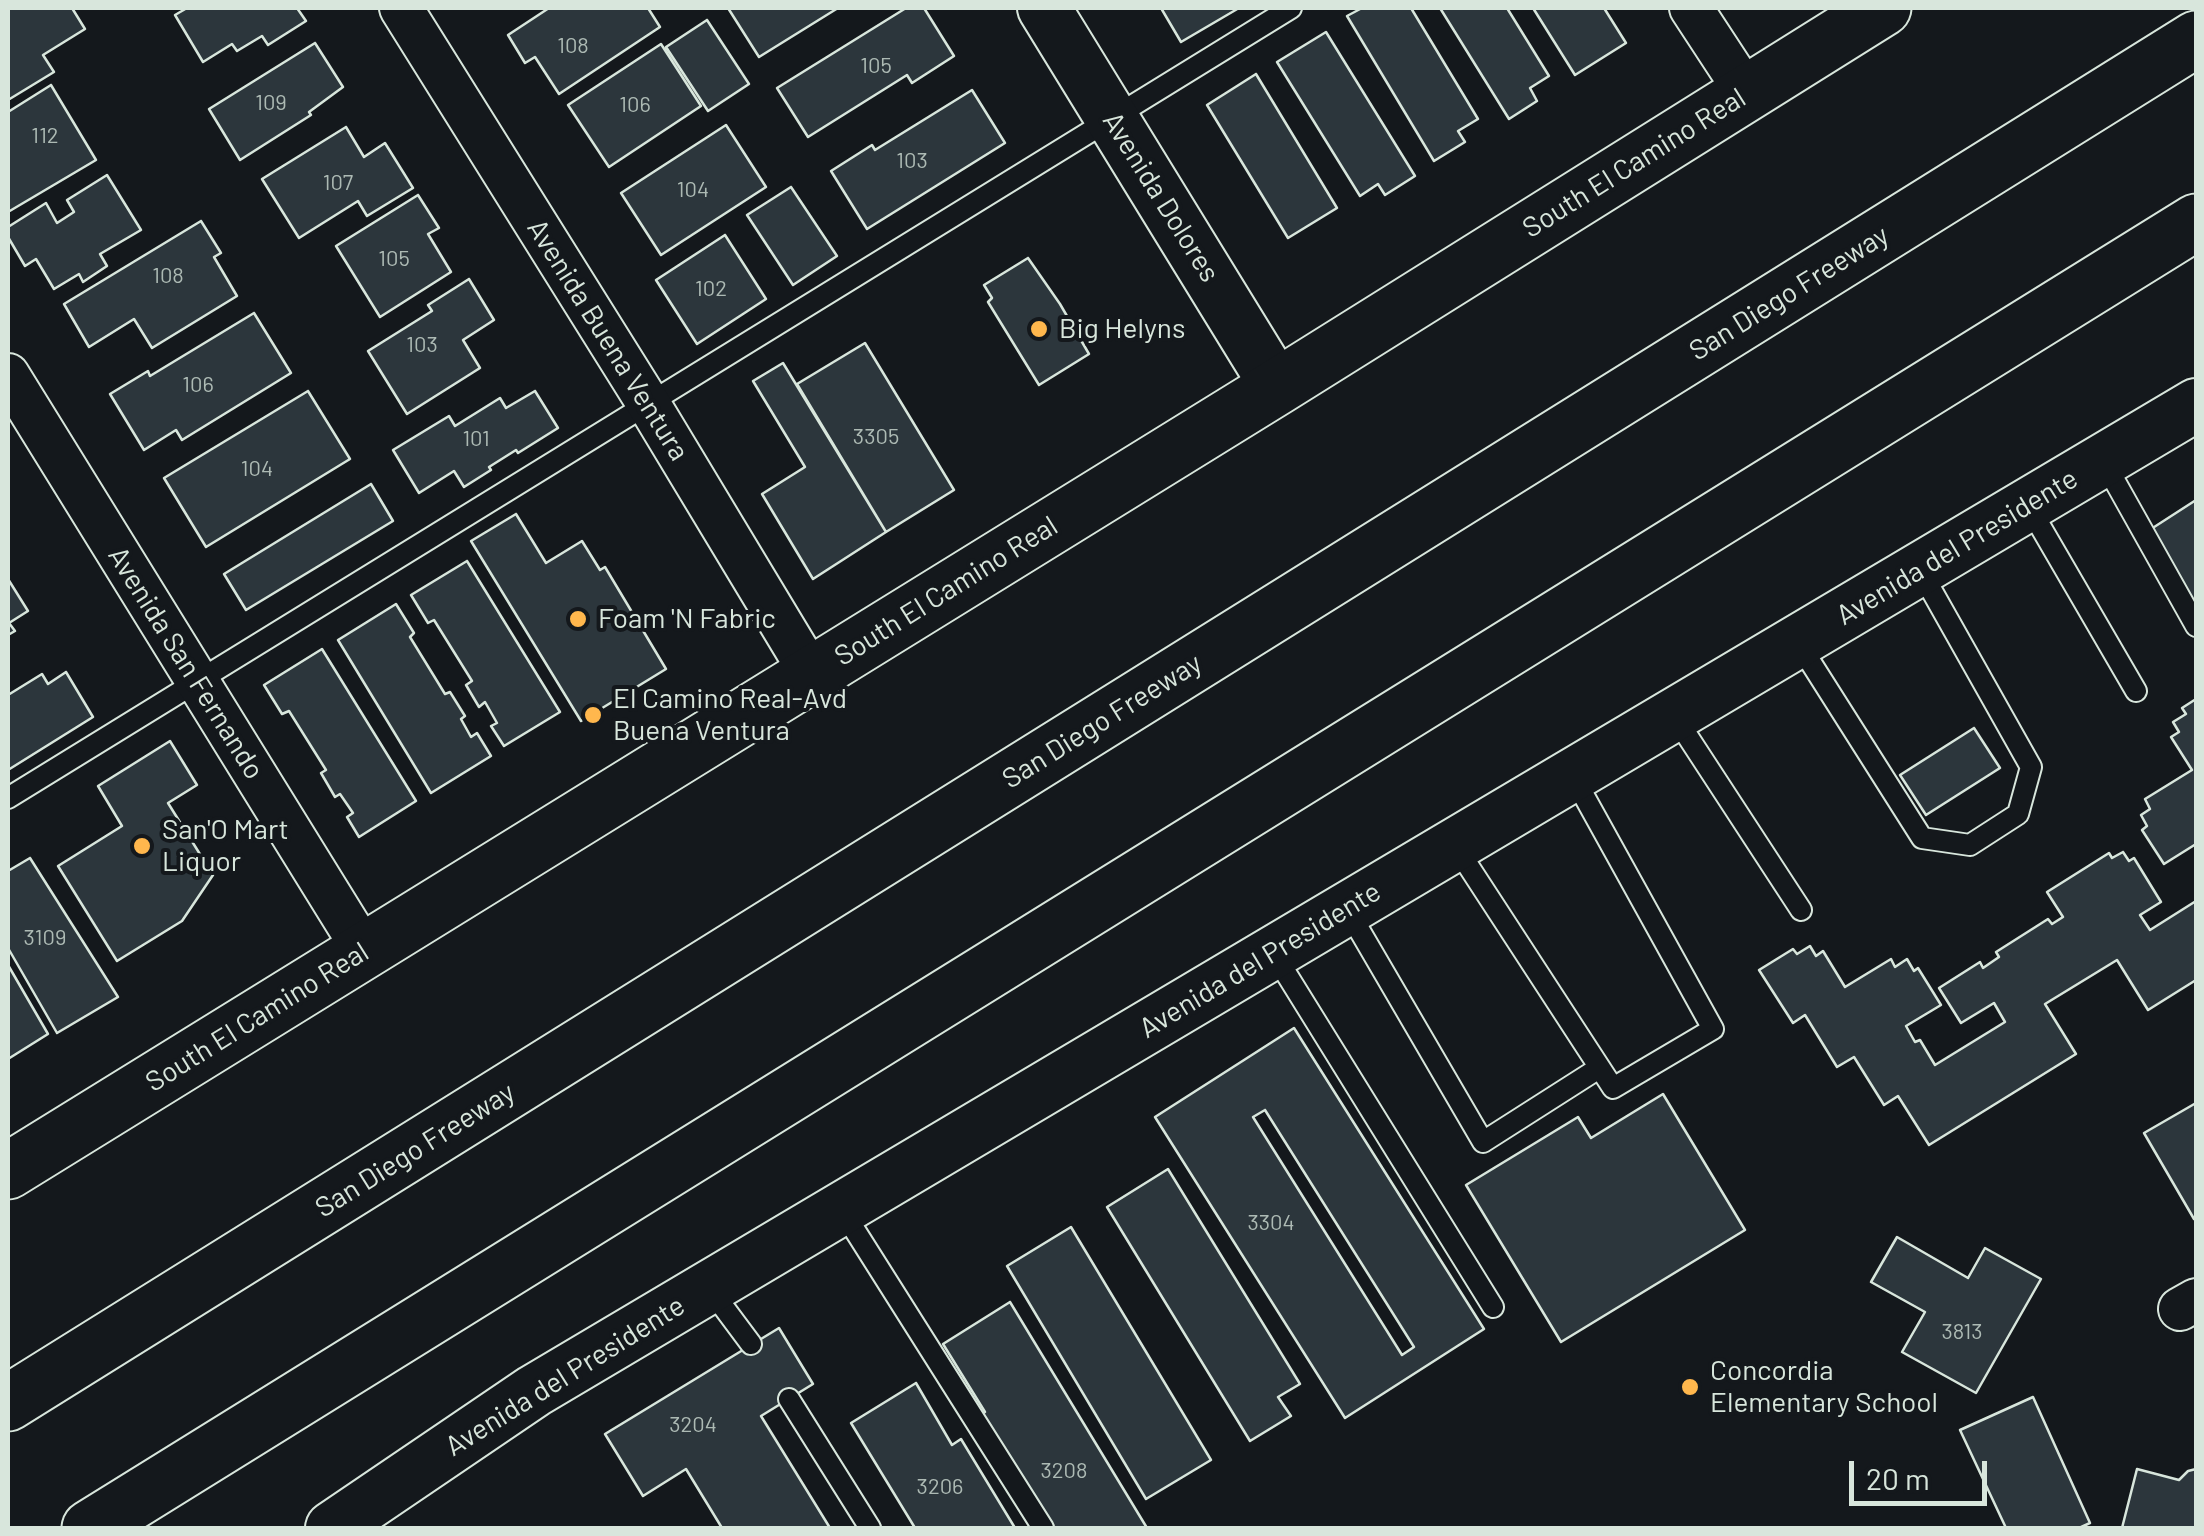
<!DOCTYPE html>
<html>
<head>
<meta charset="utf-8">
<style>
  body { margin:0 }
  #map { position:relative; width:2204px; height:1536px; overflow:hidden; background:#14181c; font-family:Barlow,sans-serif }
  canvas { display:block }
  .frame { position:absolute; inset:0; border:10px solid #d8e6dc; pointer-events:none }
  .scale { position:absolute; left:1849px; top:1461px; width:138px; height:45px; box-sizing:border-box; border:5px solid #d8e6dc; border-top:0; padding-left:12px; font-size:30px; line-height:35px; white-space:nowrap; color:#d8e6dc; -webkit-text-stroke:8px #14181c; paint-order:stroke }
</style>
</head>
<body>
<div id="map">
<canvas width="2204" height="1536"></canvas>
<div class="frame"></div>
<div class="scale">20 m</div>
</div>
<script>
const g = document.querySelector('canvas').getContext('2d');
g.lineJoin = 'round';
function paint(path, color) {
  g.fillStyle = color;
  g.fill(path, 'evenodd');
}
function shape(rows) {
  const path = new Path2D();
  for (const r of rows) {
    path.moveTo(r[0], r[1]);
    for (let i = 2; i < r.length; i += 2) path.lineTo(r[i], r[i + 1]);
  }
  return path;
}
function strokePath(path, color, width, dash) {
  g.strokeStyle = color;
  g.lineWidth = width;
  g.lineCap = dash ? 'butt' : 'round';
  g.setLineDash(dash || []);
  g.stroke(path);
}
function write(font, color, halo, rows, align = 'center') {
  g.font = font + ' Barlow,sans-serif';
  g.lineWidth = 8;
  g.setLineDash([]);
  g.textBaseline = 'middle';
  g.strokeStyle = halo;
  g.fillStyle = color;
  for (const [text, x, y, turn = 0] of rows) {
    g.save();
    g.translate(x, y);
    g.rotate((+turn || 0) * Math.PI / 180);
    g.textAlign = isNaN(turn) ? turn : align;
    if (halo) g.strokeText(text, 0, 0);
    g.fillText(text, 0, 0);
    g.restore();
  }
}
const building = shape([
  [8,8,72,8,85,29,43,55,54,72,8,100,8,8],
  [187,8,297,8,306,21,268,45,262,36,237,51,232,44,203,62,175,15,187,8],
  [549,8,648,8,660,27,559,94,535,57,525,63,508,35,549,8],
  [728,8,838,8,759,57,728,8],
  [906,8,924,8,954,56,912,83,907,75,808,137,777,88,906,8],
  [1161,8,1239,8,1181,42,1161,8],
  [1362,8,1411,8,1478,119,1458,131,1465,142,1434,161,1347,16,1362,8],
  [1440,8,1507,8,1549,76,1530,88,1537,101,1509,119,1440,8],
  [1533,8,1604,8,1626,43,1575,75,1533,8],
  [707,20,749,84,708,111,666,47,707,20],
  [1326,32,1415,176,1385,195,1378,184,1360,196,1277,62,1326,32],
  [315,43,343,87,309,112,311,115,240,160,209,109,315,43],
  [661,44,701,106,609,167,568,105,661,44],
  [1256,74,1337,208,1288,238,1207,105,1256,74],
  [51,85,96,160,8,212,8,112,51,85],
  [972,90,1005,143,867,229,831,171,872,145,875,150,972,90],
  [726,125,766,187,661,255,621,193,726,125],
  [346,127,364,157,385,143,413,188,367,216,358,201,299,238,262,179,346,127],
  [107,175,141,230,100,254,107,266,83,282,79,274,54,289,36,259,25,266,8,237,8,227,46,203,57,223,74,212,67,200,107,175],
  [791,187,837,256,793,285,747,215,791,187],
  [418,195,439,228,428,234,451,272,380,317,336,246,418,195],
  [201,221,221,253,214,257,237,296,152,348,134,319,89,347,64,304,201,221],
  [725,235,766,299,697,344,656,280,725,235],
  [1028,258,1060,304,1089,354,1039,385,988,302,992,298,984,285,1028,258],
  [469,279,494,320,463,340,480,368,407,414,368,351,432,311,428,305,469,279],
  [254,313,291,373,182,440,176,430,144,450,110,394,148,371,150,376,254,313],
  [865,343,954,490,886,532,797,384,865,343],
  [783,363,886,532,813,579,762,494,805,467,753,381,783,363],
  [308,391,350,459,206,547,164,478,308,391],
  [535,391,558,428,518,453,516,450,489,467,491,470,464,487,454,471,419,493,393,450,449,416,455,426,500,398,506,408,535,391],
  [371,484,393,521,246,610,224,574,371,484],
  [2196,500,2196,607,2148,531,2196,500],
  [516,514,546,563,582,541,600,570,605,567,666,669,581,721,471,541,516,514],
  [467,561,560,712,504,746,491,726,497,723,485,702,479,707,466,685,472,681,434,620,428,623,411,595,467,561],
  [8,579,28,611,9,623,15,631,8,635,8,579],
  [396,604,414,633,410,637,445,694,450,692,465,716,461,719,471,737,477,733,491,756,431,793,338,640,396,604],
  [322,649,416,801,359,837,347,817,353,813,340,794,335,797,321,773,326,770,289,711,282,714,264,685,322,649],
  [66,672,93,717,8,770,8,695,42,674,48,684,66,672],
  [2196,699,2196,844,2164,864,2142,830,2147,826,2141,815,2150,809,2145,799,2192,770,2171,737,2179,732,2173,722,2186,714,2182,708,2196,699],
  [1974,728,2000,768,1926,815,1900,775,1974,728],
  [170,741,197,785,168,803,213,875,182,921,117,961,58,866,122,826,98,786,170,741],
  [2123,852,2129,861,2134,858,2161,902,2140,915,2150,930,2196,901,2196,980,2148,1010,2117,960,2045,1004,2076,1054,1929,1145,1898,1096,1884,1105,1854,1057,1837,1067,1805,1015,1793,1023,1759,970,1793,949,1797,954,1810,946,1816,956,1823,951,1845,987,1891,959,1895,967,1907,959,1914,971,1918,968,1941,1005,1906,1026,1915,1042,1920,1040,1935,1065,2005,1022,1994,1003,1961,1023,1939,988,1980,962,1983,968,1999,957,1996,952,2048,919,2052,924,2063,917,2047,892,2109,853,2112,858,2123,852],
  [30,858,118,997,57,1033,8,948,8,871,30,858],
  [8,965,48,1034,8,1059,8,965],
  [1294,1028,1484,1329,1345,1418,1155,1117,1294,1028],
  [1265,1110,1414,1347,1402,1355,1253,1117,1265,1110],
  [1663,1094,1745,1230,1561,1342,1466,1185,1578,1117,1591,1138,1663,1094],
  [2196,1103,2196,1218,2194,1219,2144,1133,2196,1103],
  [1168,1169,1300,1384,1278,1397,1291,1416,1250,1441,1107,1207,1168,1169],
  [1071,1227,1211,1460,1146,1499,1007,1266,1071,1227],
  [1897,1237,1968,1278,1985,1248,2041,1279,1976,1393,1902,1352,1925,1312,1871,1282,1897,1237],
  [1010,1302,1147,1528,1051,1528,982,1414,985,1412,943,1344,1010,1302],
  [779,1328,813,1384,761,1416,830,1528,722,1528,686,1469,643,1496,605,1434,779,1328],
  [916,1383,952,1445,961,1439,1015,1528,915,1528,851,1423,916,1383],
  [2033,1397,2090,1523,2079,1528,2006,1528,1960,1430,2033,1397],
  [2137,1469,2179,1480,2188,1471,2196,1469,2196,1528,2122,1528,2137,1469]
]);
const service = shape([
  [2104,462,2196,626],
  [2029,507,2136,691],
  [1799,644,1922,838,1970,845,2018,814,2031,767,1920,570],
  [1675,717,1801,910],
  [8,798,1291,8],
  [1456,847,1613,1088,1713,1029,1574,778],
  [1347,909,1483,1142,1599,1068],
  [1274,954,1493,1307],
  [842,1210,1043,1528],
  [710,1289,751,1344],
  [789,1399,870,1528]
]);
const minor = shape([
  [401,8,648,403,812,675],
  [1691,8,1746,92],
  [8,375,365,952],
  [2180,1309,2196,1300]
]);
const tertiary = shape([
  [1044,8,1277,387],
  [332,1528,534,1391,2196,405]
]);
const primary = shape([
  [8,1171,1277,387,1883,8]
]);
const motorway = shape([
  [8,1403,2196,39],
  [90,1528,2196,222]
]);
const markers = [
  [1039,329,10,"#ffb74d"],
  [578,619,10,"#ffb74d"],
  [593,715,10,"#ffb74d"],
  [142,846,10,"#ffb74d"],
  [1690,1387,10,"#ffb74d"]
];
const numberNames = [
  ["108",573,46],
  ["105",876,66],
  ["109",271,103],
  ["106",635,105],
  ["112",45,136],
  ["103",912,161],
  ["107",338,183],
  ["104",693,190],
  ["105",394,259],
  ["108",168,276],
  ["102",711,289],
  ["103",422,345],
  ["106",198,385],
  ["3305",876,437],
  ["101",476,439],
  ["104",257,469],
  ["3109",45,938],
  ["3304",1271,1223],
  ["3813",1962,1332],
  ["3204",693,1425],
  ["3208",1064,1471],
  ["3206",940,1487]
];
const streetNames = [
  ["South El Camino Real",1634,163,-32],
  ["Avenida Dolores",1161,197,58],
  ["San Diego Freeway",1789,293,-32],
  ["Avenida Buena Ventura",608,340,58],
  ["Avenida del Presidente",1957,547,-31],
  ["South El Camino Real",946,591,-32],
  ["Avenida San Fernando",186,663,58],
  ["San Diego Freeway",1102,721,-32],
  ["Avenida del Presidente",1260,960,-31],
  ["South El Camino Real",257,1017,-32],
  ["San Diego Freeway",415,1150,-32],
  ["Avenida del Presidente",565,1376,-32]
];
const poiNames = [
  ["Big Helyns",1059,329],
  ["Foam 'N Fabric",598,619],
  ["El Camino Real-Avd",613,699],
  ["Buena Ventura",613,731],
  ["San'O Mart",162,830],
  ["Liquor",162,862],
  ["Concordia",1710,1371],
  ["Elementary School",1710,1403]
];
paint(building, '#2c363c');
strokePath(building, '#d8e6dc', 2.5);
strokePath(service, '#d8e6dc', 24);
strokePath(minor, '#d8e6dc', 46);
strokePath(tertiary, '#d8e6dc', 56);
strokePath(primary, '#d8e6dc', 59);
strokePath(motorway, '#d8e6dc', 59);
strokePath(service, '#14181c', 20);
strokePath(minor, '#14181c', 42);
strokePath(tertiary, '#14181c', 52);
strokePath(primary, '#14181c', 55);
strokePath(motorway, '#14181c', 55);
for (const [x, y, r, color] of markers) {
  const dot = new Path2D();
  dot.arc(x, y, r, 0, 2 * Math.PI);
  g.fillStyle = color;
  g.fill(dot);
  strokePath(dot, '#14181c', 4);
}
write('22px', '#adbab4', null, numberNames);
write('28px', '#d8e6dc', '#14181c', streetNames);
write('28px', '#d8e6dc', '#14181c', poiNames, 'left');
</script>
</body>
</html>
